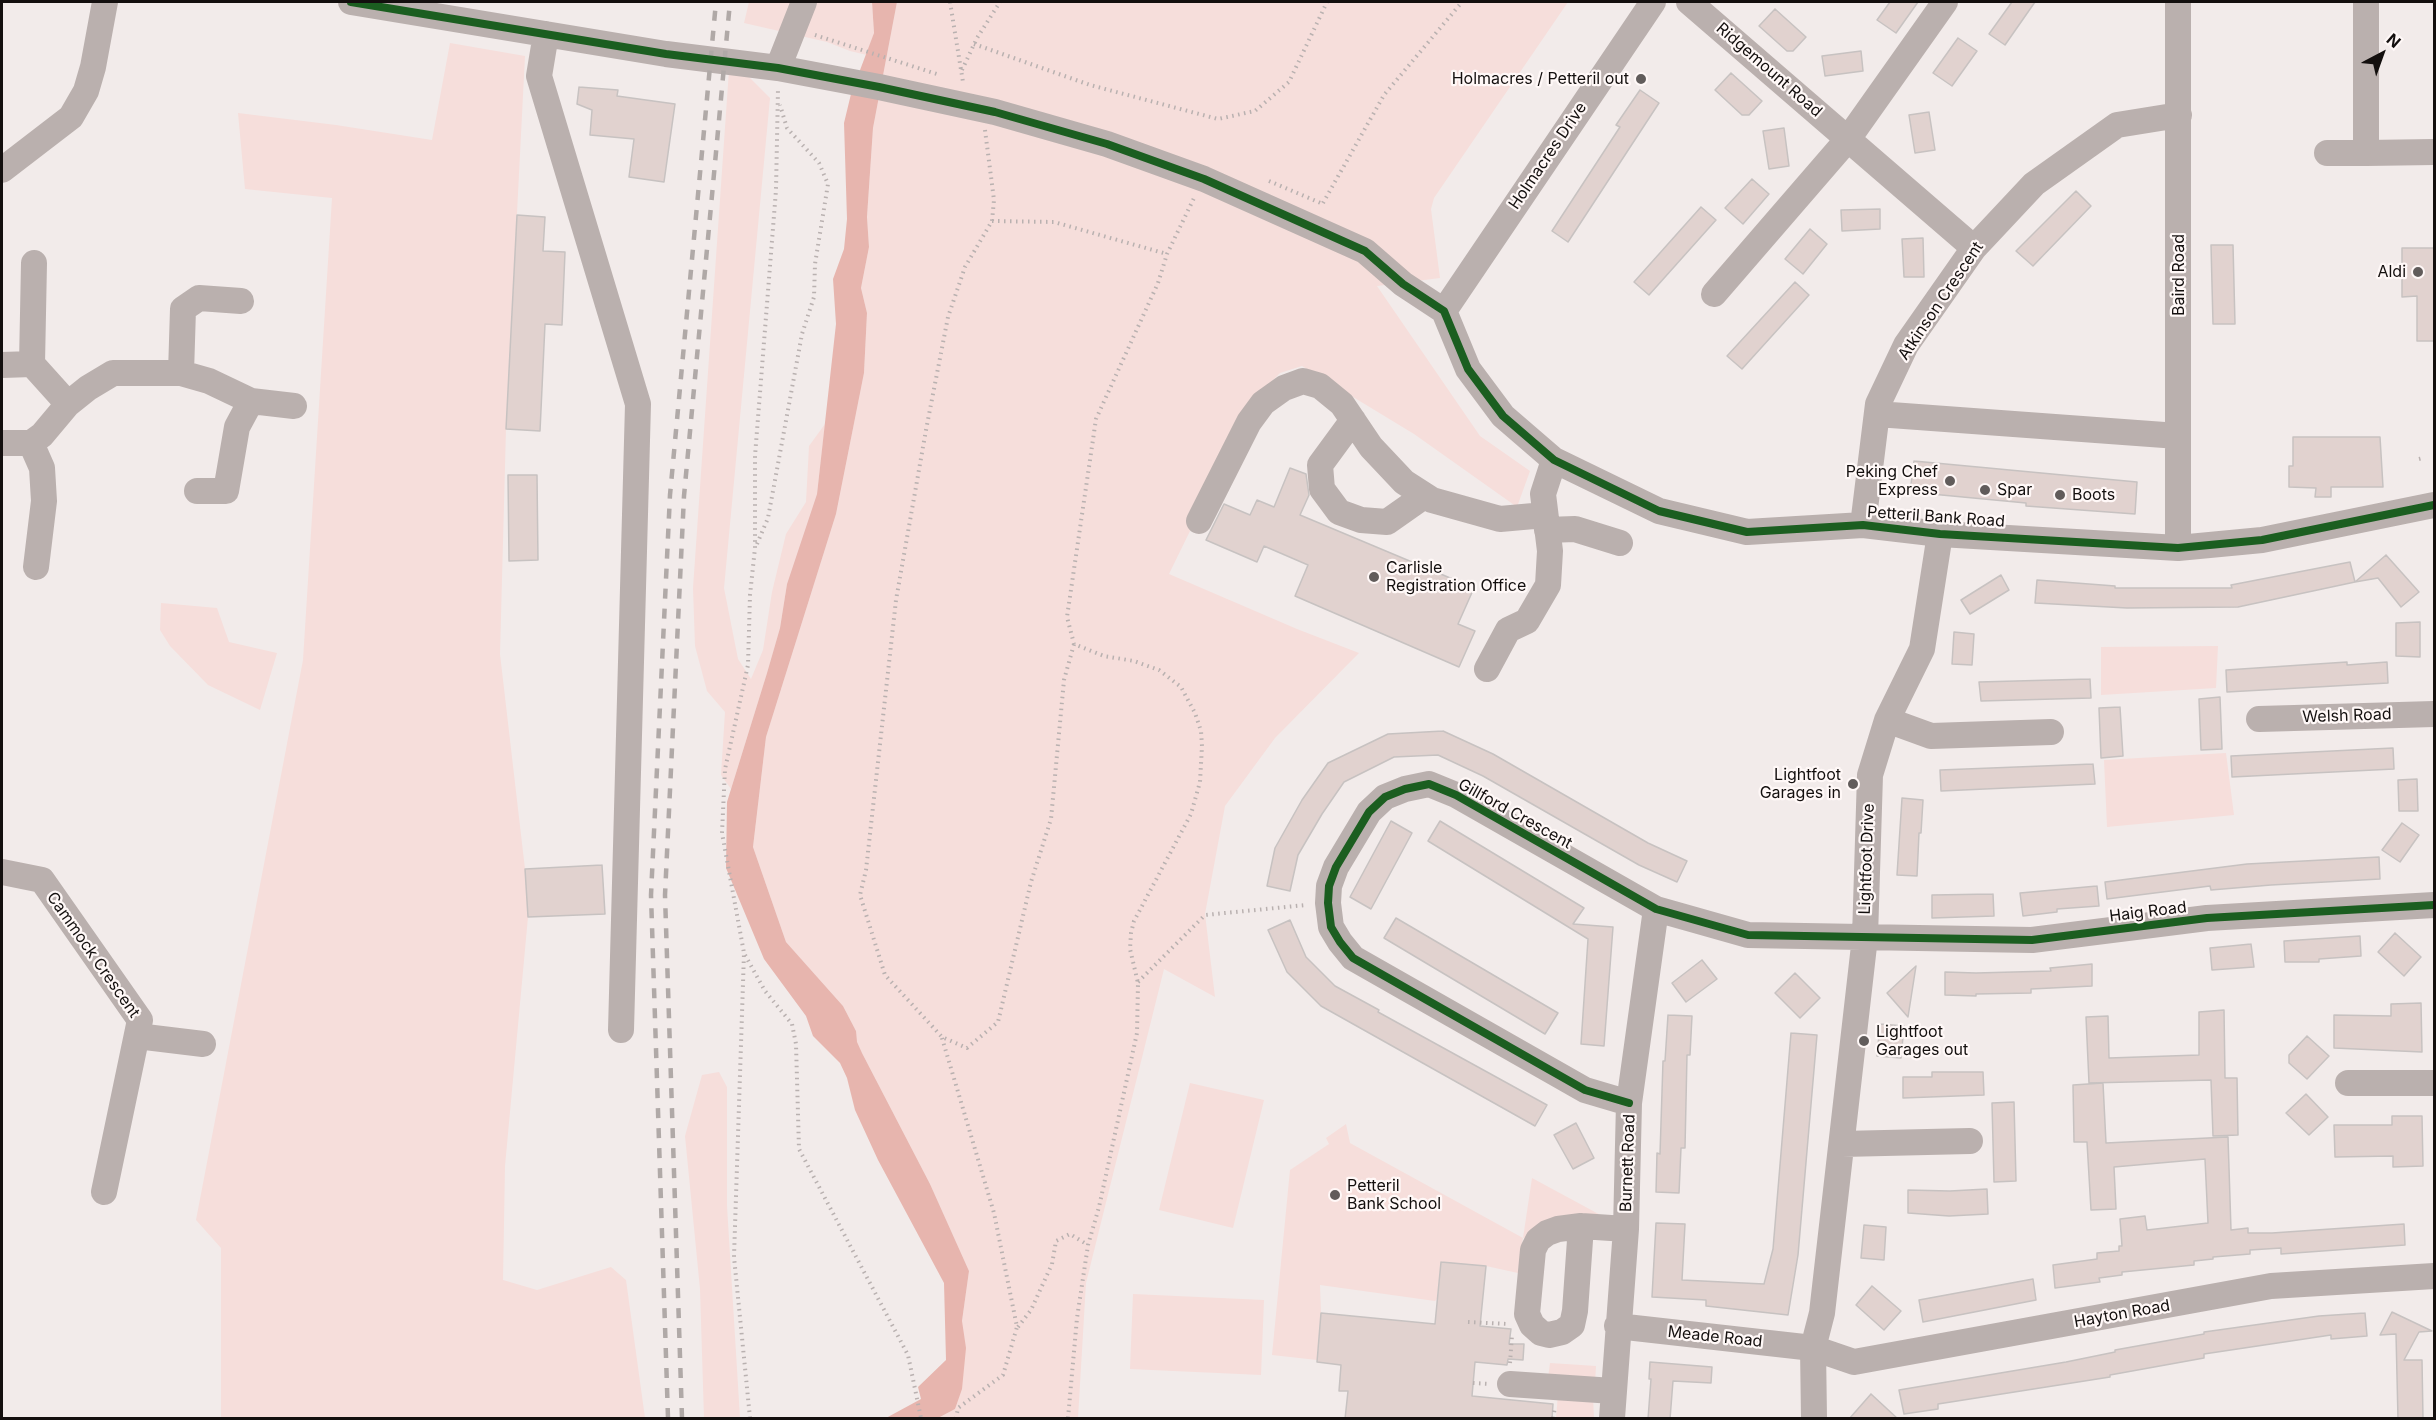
<!DOCTYPE html>
<html>
<head>
<meta charset="utf-8">
<style>
  body { margin:0 }
  #map { position:relative; width:2436px; height:1420px; overflow:hidden; background:#f2ebea; font-family:Inter,sans-serif }
  canvas { display:block }
  .frame { position:absolute; inset:0; border:3px solid #130f0e; pointer-events:none }
  .north { position:absolute; left:2352px; top:24px; width:60px; height:60px; -webkit-text-stroke:4px #fff8f7; paint-order:stroke; rotate:41deg; font-size:16px; font-weight:700; line-height:24px; text-align:center; color:#130f0e }
  .north::after { content:''; display:block; margin:auto; width:21px; height:27px; background:#130f0e; clip-path:polygon(50% 0,100% 100%,50% 72%,0 100%) }
</style>
</head>
<body>
<div id="map">
<canvas width="2436" height="1420"></canvas>
<div class="frame"></div>
<div class="north">N</div>
</div>
<script>
const g = document.querySelector('canvas').getContext('2d');
g.lineJoin = 'round';
function paint(path, color) {
  g.fillStyle = color;
  g.fill(path, 'evenodd');
}
function shape(rows) {
  const path = new Path2D();
  for (const r of rows) {
    path.moveTo(r[0], r[1]);
    for (let i = 2; i < r.length; i += 2) path.lineTo(r[i], r[i + 1]);
  }
  return path;
}
function strokePath(path, color, width, dash) {
  g.strokeStyle = color;
  g.lineWidth = width;
  g.lineCap = dash ? 'butt' : 'round';
  g.setLineDash(dash || []);
  g.stroke(path);
}
function write(font, color, halo, rows, align = 'center') {
  g.font = font + ' Inter,sans-serif';
  g.lineWidth = 4.5;
  g.setLineDash([]);
  g.textBaseline = 'middle';
  g.strokeStyle = halo;
  g.fillStyle = color;
  for (const [text, x, y, turn = 0] of rows) {
    g.save();
    g.translate(x, y);
    g.rotate((+turn || 0) * Math.PI / 180);
    g.textAlign = isNaN(turn) ? turn : align;
    if (halo) g.strokeText(text, 0, 0);
    g.fillText(text, 0, 0);
    g.restore();
  }
}
const green = shape([
  [749,2,872,2,874,33,867,55,850,51,827,42,744,23],
  [897,2,1568,2,1434,198,1431,209,1440,278,1377,286,1480,436,1530,471,1517,507,1414,434,1302,366,1280,373,1254,400,1169,574,1297,629,1359,653,1275,738,1225,806,1205,914,1215,997,1164,969,1086,1283,1078,1418,938,1418,955,1409,962,1321,969,1271,930,1184,862,1053,856,1042,856,1031,843,1006,786,942,753,847,766,737,836,514,864,373,867,313,861,288,869,247,867,217,873,128],
  [450,43,525,56,506,429,500,654,525,869,528,917,505,1166,503,1280,537,1290,611,1267,626,1280,645,1418,221,1418,221,1248,196,1220,303,660,332,198,245,189,238,113,336,125,432,140],
  [729,70,745,73,770,98,724,588,738,659,751,679,763,650,772,592,786,534,806,502,809,446,825,424,817,494,787,584,780,628,767,673,731,789,721,775,725,712,707,691,695,646,693,588],
  [161,603,217,608,229,642,277,653,260,710,208,685,170,646,160,630],
  [2218,646,2216,688,2101,695,2101,647],
  [2226,753,2234,815,2107,827,2104,760],
  [719,1072,727,1087,727,1206,740,1418,704,1418,700,1289,685,1136,702,1075],
  [1190,1083,1264,1100,1233,1228,1159,1210],
  [1346,1124,1350,1143,1523,1238,1532,1178,1606,1218,1523,1238,1518,1273,1486,1266,1441,1262,1437,1299,1435,1301,1320,1285,1321,1313,1317,1360,1272,1355,1290,1170,1329,1144,1326,1138],
  [1133,1294,1264,1300,1261,1375,1130,1369],
  [1550,1363,1596,1366,1595,1383,1548,1378],
  [1558,1394,1593,1397,1594,1418,1556,1418]
]);
const water = shape([
  [872,2,897,2,873,128,867,217,869,247,861,288,867,313,864,373,836,514,766,737,753,847,786,942,843,1006,856,1031,857,1042,862,1053,930,1184,969,1271,962,1321,966,1348,962,1389,955,1409,938,1418,886,1418,921,1399,918,1387,946,1360,944,1283,878,1160,855,1110,847,1078,840,1063,813,1036,806,1016,764,959,726,868,727,802,767,673,780,628,787,584,817,494,836,324,833,279,844,249,847,219,844,123,851,94,874,33]
]);
const building = shape([
  [1890,2,1918,2,1896,33,1877,20,1890,2],
  [2012,2,2035,2,2005,45,1989,34,2012,2],
  [1775,9,1806,37,1793,51,1787,51,1759,26,1775,9],
  [1958,38,1977,51,1952,86,1933,73,1958,38],
  [1861,51,1863,71,1825,76,1822,56,1861,51],
  [1731,73,1762,101,1749,115,1742,115,1715,90,1731,73],
  [579,87,618,90,617,96,675,104,664,182,629,177,634,139,590,135,592,110,577,104,579,87],
  [1640,90,1659,103,1568,242,1552,231,1620,127,1616,125,1640,90],
  [1929,112,1935,150,1915,153,1909,115,1929,112],
  [1784,128,1789,166,1769,169,1763,131,1784,128],
  [1752,179,1769,194,1743,224,1725,208,1752,179],
  [2076,191,2091,206,2033,266,2016,251,2076,191],
  [1701,207,1716,220,1649,295,1634,282,1701,207],
  [1880,209,1880,229,1842,231,1841,210,1880,209],
  [517,215,545,217,543,251,565,252,562,325,545,324,540,431,506,429,517,215],
  [1810,229,1827,244,1803,274,1785,259,1810,229],
  [1923,238,1924,277,1904,277,1902,239,1923,238],
  [2211,245,2233,245,2235,324,2213,324,2211,245],
  [2402,248,2434,248,2434,341,2417,341,2417,296,2402,297,2402,248],
  [1795,282,1809,295,1742,369,1727,356,1795,282],
  [2293,437,2380,437,2383,487,2331,487,2331,497,2315,497,2316,488,2289,487,2289,466,2293,466,2293,437],
  [1914,461,2137,482,2135,514,2026,506,2026,503,1910,492,1914,461],
  [1290,468,1306,474,1309,495,1300,515,1474,588,1458,624,1475,631,1459,667,1295,596,1308,565,1264,546,1257,562,1206,540,1224,504,1250,515,1257,500,1274,507,1290,468],
  [508,475,537,475,538,560,509,561,508,475],
  [2386,555,2419,592,2401,607,2378,578,2355,582,2386,555],
  [2350,562,2355,582,2238,607,2127,608,2035,603,2037,580,2115,586,2115,588,2232,588,2231,585,2350,562],
  [2001,575,2009,590,1970,614,1961,600,2001,575],
  [2420,622,2420,657,2396,656,2396,623,2420,622],
  [1954,632,1974,634,1972,665,1952,664,1954,632],
  [2347,662,2347,665,2387,662,2388,683,2227,692,2226,670,2347,662],
  [2090,679,2091,698,1981,701,1979,682,2090,679],
  [2220,697,2222,749,2201,750,2199,699,2220,697],
  [2120,707,2123,756,2101,758,2099,708,2120,707],
  [1443,731,1493,754,1648,843,1687,861,1677,882,1639,865,1483,776,1438,755,1394,757,1344,782,1322,814,1298,855,1290,891,1267,886,1275,848,1302,800,1328,763,1388,734,1443,731],
  [2393,748,2394,769,2232,777,2231,756,2393,748],
  [2093,764,2095,784,1941,791,1940,770,2093,764],
  [2417,779,2418,811,2399,811,2398,780,2417,779],
  [1902,798,1923,800,1921,833,1919,833,1917,876,1897,875,1902,798],
  [1391,821,1412,833,1371,909,1350,897,1391,821],
  [1440,821,1584,908,1573,924,1613,927,1604,1046,1581,1044,1588,939,1428,841,1440,821],
  [2402,823,2419,835,2400,862,2382,850,2402,823],
  [2379,857,2380,879,2271,885,2211,890,2210,886,2107,899,2105,882,2247,864,2379,857],
  [602,865,605,914,528,917,525,869,602,865],
  [2097,886,2099,906,2057,909,2057,912,2023,916,2020,893,2097,886],
  [1993,894,1994,916,1932,918,1932,895,1993,894],
  [1396,918,1558,1013,1545,1034,1384,938,1396,918],
  [1290,920,1306,957,1335,986,1379,1010,1378,1012,1547,1105,1535,1126,1321,1006,1287,972,1268,930,1290,920],
  [2395,933,2421,957,2404,976,2378,952,2395,933],
  [2360,936,2361,956,2319,959,2319,962,2285,962,2284,941,2360,936],
  [2251,944,2254,967,2212,970,2210,948,2251,944],
  [1702,960,1717,979,1686,1002,1672,983,1702,960],
  [2092,964,2092,986,2031,989,2031,993,1976,994,1976,996,1945,995,1945,972,1976,973,2051,971,2050,968,2092,964],
  [1916,966,1908,1017,1887,993,1916,966],
  [1795,973,1820,998,1800,1018,1775,993,1795,973],
  [2421,1003,2422,1052,2334,1048,2334,1015,2391,1016,2391,1004,2421,1003],
  [2224,1010,2225,1078,2237,1078,2238,1135,2213,1136,2211,1080,2089,1083,2086,1017,2108,1016,2109,1058,2199,1055,2199,1012,2224,1010],
  [1668,1015,1692,1016,1690,1055,1687,1055,1685,1148,1681,1148,1679,1193,1656,1192,1657,1153,1660,1154,1663,1061,1665,1061,1668,1015],
  [1880,1024,1904,1026,1901,1058,1877,1056,1880,1024],
  [1791,1033,1817,1035,1798,1255,1788,1315,1706,1306,1706,1300,1652,1297,1656,1223,1685,1224,1682,1280,1764,1284,1773,1249,1791,1033],
  [2307,1036,2329,1056,2307,1079,2289,1063,2289,1055,2307,1036],
  [1932,1072,1983,1072,1984,1095,1903,1098,1903,1077,1932,1077,1932,1072],
  [2103,1083,2106,1143,2228,1137,2231,1230,2248,1228,2248,1233,2272,1233,2404,1224,2405,1245,2281,1254,2281,1248,2250,1250,2250,1254,2213,1257,2213,1259,2194,1261,2194,1265,2122,1272,2122,1275,2099,1278,2100,1282,2055,1288,2053,1265,2097,1259,2097,1253,2119,1251,2119,1246,2122,1246,2120,1219,2145,1216,2147,1230,2208,1223,2205,1159,2114,1167,2116,1209,2091,1210,2087,1142,2074,1142,2073,1085,2103,1083],
  [2306,1094,2328,1117,2309,1135,2286,1113,2306,1094],
  [2014,1102,2016,1181,1994,1182,1992,1103,2014,1102],
  [2392,1116,2422,1116,2423,1166,2393,1167,2393,1156,2335,1157,2334,1125,2392,1125,2392,1116],
  [1576,1123,1594,1158,1573,1169,1554,1135,1576,1123],
  [1987,1189,1988,1214,1949,1216,1908,1213,1908,1190,1950,1191,1987,1189],
  [1864,1225,1886,1227,1884,1260,1861,1258,1864,1225],
  [1441,1262,1486,1266,1480,1326,1511,1329,1509,1344,1524,1344,1523,1360,1508,1359,1507,1365,1475,1362,1472,1396,1553,1404,1552,1419,1345,1419,1348,1391,1339,1391,1341,1365,1317,1362,1321,1313,1435,1324,1441,1262],
  [2033,1279,2036,1300,1923,1322,1919,1300,2033,1279],
  [1872,1286,1901,1311,1884,1330,1856,1305,1872,1286],
  [2392,1312,2432,1331,2419,1332,2404,1360,2422,1360,2423,1419,2398,1419,2396,1334,2380,1335,2392,1312],
  [2365,1313,2367,1336,2331,1339,2331,1335,2204,1354,2204,1358,2110,1375,2110,1377,1938,1404,1938,1409,1904,1414,1899,1390,2066,1362,2115,1352,2115,1350,2204,1334,2204,1332,2319,1316,2365,1313],
  [1650,1362,1712,1367,1711,1383,1673,1381,1670,1419,1648,1419,1651,1379,1649,1379,1650,1362],
  [1871,1394,1898,1419,1849,1419,1871,1394]
]);
const path = shape([
  [950,2,963,82],
  [815,35,940,75],
  [974,44,1090,85,1218,119,1255,111,1289,82,1327,2],
  [962,70,977,38,1000,2],
  [985,130,994,200,992,221,965,267,948,317,926,430,896,600,866,870,860,895,885,975,942,1037,967,1048,998,1022,1031,882,1051,819,1064,680,1074,644],
  [1269,181,1323,204],
  [1323,203,1384,95,1462,2],
  [992,221,1054,222,1167,254],
  [2419,459,2423,458],
  [757,544,768,518,802,334,814,297,815,264,828,184,819,163,787,128,780,105],
  [745,955,765,991,792,1024,796,1044,799,1149,908,1355,921,1418],
  [1138,982,1205,915,1306,905],
  [942,1038,994,1213,1017,1327,1003,1375,958,1408,956,1418],
  [1468,1322,1508,1324],
  [1018,1327,1031,1310,1052,1264,1056,1241,1070,1234,1088,1245],
  [1510,1363,1512,1335],
  [1473,1383,1490,1384],
  [750,1418,734,1257,744,953,722,833,725,769,748,665,750,595,755,548,755,456,776,190,778,89],
  [1068,1418,1077,1318,1088,1245,1099,1207,1137,1033,1138,983,1130,949,1131,933,1134,921,1191,814,1200,782,1202,746,1201,731,1195,713,1181,687,1159,670,1134,661,1104,656,1074,644,1067,617,1096,419,1158,283,1167,254,1194,198],
  [1553,1418,1555,1407]
]);
const minor = shape([
  [351,2,666,54,778,68,879,87,995,112,1107,144,1204,179,1365,251,1403,284,1444,311,1468,369,1503,416,1554,460,1659,511,1747,532,1863,525,1940,534,2178,548,2262,540,2434,505],
  [1689,2,1974,248],
  [2366,2,2366,153,2434,152],
  [546,34,539,76,638,404,621,1030],
  [778,68,804,2],
  [2327,153,2366,153],
  [2,170,71,117,86,91,93,67,105,2],
  [34,263,32,364,68,404],
  [1714,294,1848,139,1945,2],
  [1444,311,1653,2],
  [2,365,32,364],
  [181,373,183,309,199,298,241,301],
  [1877,414,2178,436],
  [1353,420,1320,465,1322,489,1339,512,1361,520,1387,522,1424,496],
  [2,443,31,443,42,435,68,404,88,388,113,373,181,373,209,381,251,401,294,406],
  [31,443,42,468,44,501,36,567],
  [197,491,226,491,237,427,251,401],
  [1199,521,1249,422,1263,403,1284,388,1303,381,1320,386,1342,404,1371,447,1404,482,1432,500,1500,519,1545,515],
  [1863,525,1878,404,1906,345,1974,248,2034,184,2117,125,2179,115],
  [1547,530,1575,529,1620,543],
  [2178,548,2178,2],
  [1487,669,1508,630,1527,621,1548,585,1550,551,1543,494,1554,460],
  [2259,719,2434,714],
  [1887,720,1931,736,2051,732],
  [2,872,42,880,140,1020,104,1192],
  [137,1036,203,1044],
  [2348,1083,2434,1083],
  [1629,1103,1585,1090,1353,958,1340,942,1331,927,1328,903,1329,886,1336,867,1369,812,1385,797,1405,789,1429,784,1456,795,1656,909,1748,935,2032,940,2207,918,2434,905],
  [1842,1144,1970,1141],
  [1581,1226,1575,1311,1572,1325,1562,1332,1549,1335,1541,1333,1532,1325,1527,1314,1533,1250,1538,1240,1547,1233,1558,1229,1581,1226,1626,1229],
  [1617,1326,1813,1348,1854,1362,2271,1286,2434,1276],
  [1510,1384,1613,1391],
  [1612,1418,1626,1229,1629,1103,1656,909],
  [1814,1418,1813,1348,1822,1313,1865,937,1870,775,1887,720,1922,649,1940,534]
]);
const rail = shape([
  [668,1418,651,895,670,495,716,2],
  [682,1418,665,895,684,496,730,2]
]);
const cycleway = shape([
  [351,2,666,54,778,68,879,87,995,112,1107,144,1204,179,1365,251,1403,284,1444,311,1468,369,1503,416,1554,460,1659,511,1747,532,1863,525,1940,534,2178,548,2262,540,2434,505],
  [1629,1103,1585,1090,1353,958,1340,942,1331,927,1328,903,1329,886,1336,867,1369,812,1385,797,1405,789,1429,784,1456,795,1656,909,1748,935,2032,940,2207,918,2434,905]
]);
const markers = [
  [1641,79,6,"#615c5b"],
  [2418,272,6,"#615c5b"],
  [1950,481,6,"#615c5b"],
  [1985,490,6,"#615c5b"],
  [2060,495,6,"#615c5b"],
  [1374,577,6,"#615c5b"],
  [1853,784,6,"#615c5b"],
  [1864,1041,6,"#615c5b"],
  [1335,1195,6,"#615c5b"]
];
const streetNames = [
  ["Ridgemount Road",1769,70,41],
  ["Holmacres Drive",1548,156,-56],
  ["Baird Road",2179,275,-90],
  ["Atkinson Crescent",1941,301,-56],
  ["Petteril Bank Road",1936,517,4],
  ["Welsh Road",2347,716,-2],
  ["Gillford Crescent",1515,814,29],
  ["Lightfoot Drive",1867,859,-88],
  ["Haig Road",2148,912,-7],
  ["Cammock Crescent",93,955,55],
  ["Burnett Road",1628,1163,-88],
  ["Hayton Road",2122,1314,-10],
  ["Meade Road",1715,1337,6]
];
const poiNames = [
  ["Holmacres / Petteril out",1629,79,"right"],
  ["Aldi",2406,272,"right"],
  ["Peking Chef",1938,472,"right"],
  ["Express",1938,490,"right"],
  ["Spar",1997,490],
  ["Boots",2072,495],
  ["Carlisle",1386,568],
  ["Registration Office",1386,586],
  ["Lightfoot",1841,775,"right"],
  ["Garages in",1841,793,"right"],
  ["Lightfoot",1876,1032],
  ["Garages out",1876,1050],
  ["Petteril",1347,1186],
  ["Bank School",1347,1204]
];
paint(green, '#f6dedb');
paint(water, '#e7b5ae');
paint(building, '#e1d2cf');
strokePath(building, '#c7c2c1', 1.5);
strokePath(path, '#b9b1b0', 4, [1.5, 4.5]);
strokePath(minor, '#bab0ae', 26);
strokePath(rail, '#b0a9a7', 4.5, [10, 10]);
strokePath(cycleway, '#1b5e20', 8);
for (const [x, y, r, color] of markers) {
  const dot = new Path2D();
  dot.arc(x, y, r, 0, 2 * Math.PI);
  g.fillStyle = color;
  g.fill(dot);
  strokePath(dot, '#fff8f7', 2);
}
write('16px', '#130f0e', '#fff8f7', streetNames);
write('16px', '#130f0e', '#fff8f7', poiNames, 'left');
</script>
</body>
</html>
